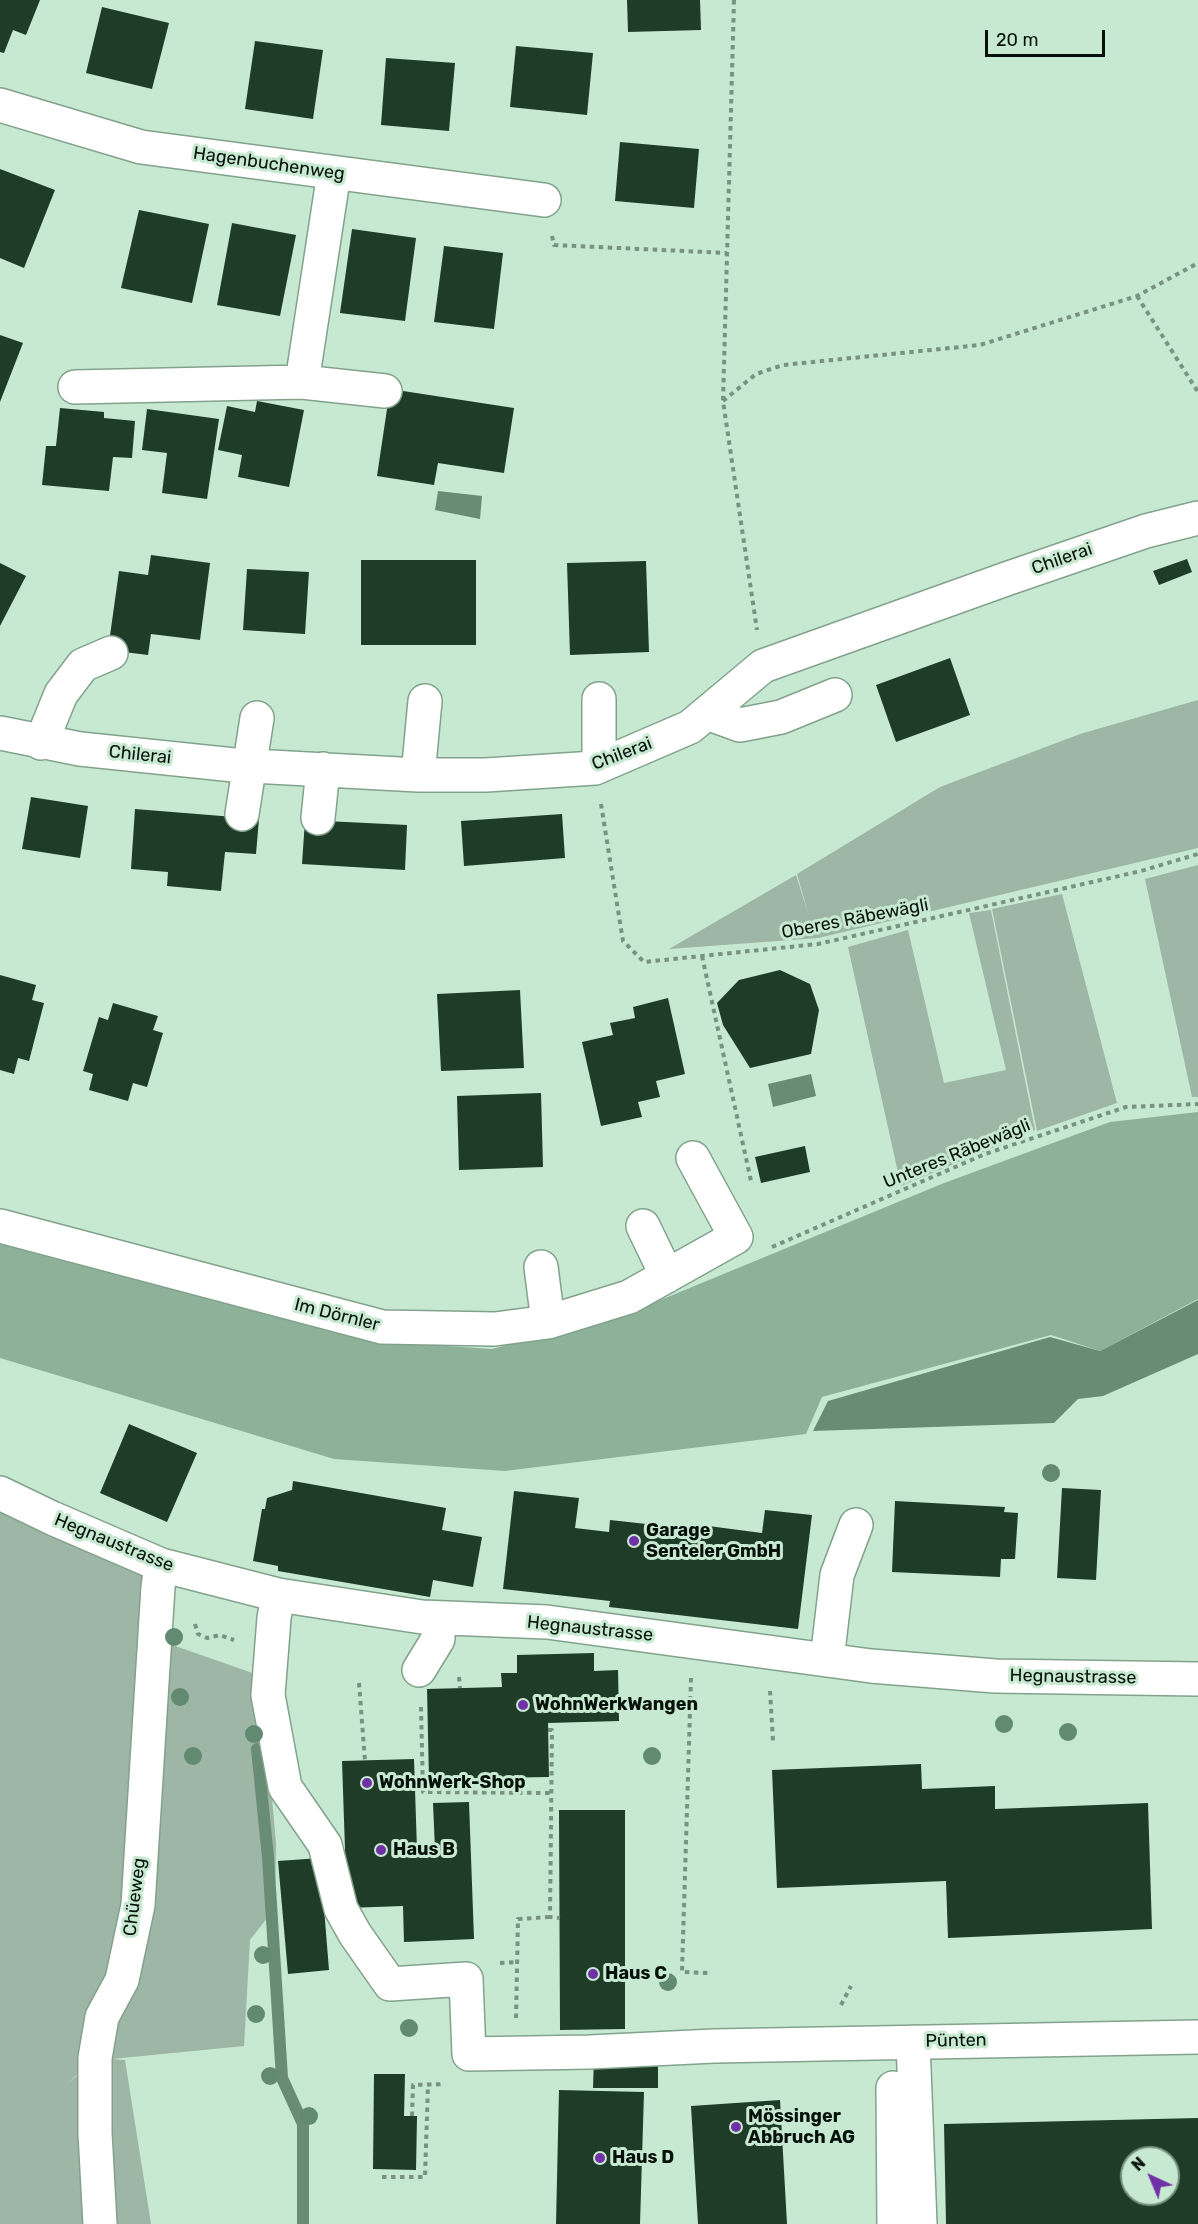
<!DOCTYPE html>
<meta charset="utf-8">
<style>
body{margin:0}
#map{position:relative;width:1198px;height:2224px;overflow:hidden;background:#c7e9d1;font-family:Rubik,sans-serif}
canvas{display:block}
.north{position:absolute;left:1120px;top:2146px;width:60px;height:60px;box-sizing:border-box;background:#c7e9d1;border:2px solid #799381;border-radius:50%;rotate:316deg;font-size:16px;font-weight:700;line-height:24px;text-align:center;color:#051109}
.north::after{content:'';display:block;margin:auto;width:21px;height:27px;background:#7031a6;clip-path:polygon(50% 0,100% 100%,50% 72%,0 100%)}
.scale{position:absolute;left:985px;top:30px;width:120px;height:27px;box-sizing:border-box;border:3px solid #051109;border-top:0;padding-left:8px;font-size:18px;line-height:21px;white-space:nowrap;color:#051109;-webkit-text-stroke:4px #c7e9d1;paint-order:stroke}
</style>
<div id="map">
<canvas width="1198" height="2224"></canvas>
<div class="north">N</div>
<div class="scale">20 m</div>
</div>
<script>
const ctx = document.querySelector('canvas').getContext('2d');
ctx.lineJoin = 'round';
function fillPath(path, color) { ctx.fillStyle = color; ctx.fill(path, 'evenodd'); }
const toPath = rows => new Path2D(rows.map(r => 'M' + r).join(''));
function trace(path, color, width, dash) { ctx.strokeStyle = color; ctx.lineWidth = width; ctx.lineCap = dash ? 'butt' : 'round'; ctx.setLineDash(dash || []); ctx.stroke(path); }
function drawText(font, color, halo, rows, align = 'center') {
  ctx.font = font + ' Rubik,sans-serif'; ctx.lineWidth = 6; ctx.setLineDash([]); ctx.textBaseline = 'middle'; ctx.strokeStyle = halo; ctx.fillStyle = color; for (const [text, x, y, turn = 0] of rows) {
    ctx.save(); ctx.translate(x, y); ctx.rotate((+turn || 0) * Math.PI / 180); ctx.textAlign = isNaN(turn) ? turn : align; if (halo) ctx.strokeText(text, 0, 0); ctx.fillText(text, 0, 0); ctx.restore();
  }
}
fillPath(toPath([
 [1198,700,1198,848,818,938,669,949,796,875,809,916,797,874,940,787,1080,734],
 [1198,865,1198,1097,1192,1097,1145,879],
 [1062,894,1117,1103,1037,1131,992,909],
 [991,910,1035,1130,901,1186,848,947,908,930,944,1083,1006,1070,969,913],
 [0,1493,52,1518,161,1565,158,1587,138,1905,95,2058,67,2084,96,2060,108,2059,117,2015,132,1978,147,1901,161,1641,261,1676,276,1843,275,1908,250,1940,244,2046,112,2059,125,2060,151,2224,0,2224]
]), '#9db6a5');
fillPath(toPath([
 [1198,1112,1198,1299,1100,1351,1051,1335,822,1397,806,1434,505,1471,334,1459,0,1358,0,1242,371,1341,492,1349,629,1313,944,1183,1110,1122]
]), '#8eb299');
fillPath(toPath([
 [438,491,482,496,480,519,435,510],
 [811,1074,816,1096,773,1107,768,1084],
 [1198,1300,1198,1354,1103,1396,1078,1399,1054,1423,813,1431,828,1401,1050,1337,1100,1351]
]), '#698c74');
trace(toPath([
 [257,1749,268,1857,282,2078,303,2124,303,2224]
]), '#698c74', 12);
fillPath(toPath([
 [0,0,40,0,26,35,13,30,4,53,0,52],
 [627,0,700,0,701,30,628,32],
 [102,7,169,23,152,89,86,73],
 [255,41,323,50,313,119,245,109],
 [516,46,593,53,587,115,510,107],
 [386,58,455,63,449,131,381,125],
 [620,142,699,149,694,208,615,201],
 [0,169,55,190,24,268,0,258],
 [139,210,209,224,192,303,121,288],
 [232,223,296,235,280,316,217,305],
 [352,229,416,238,405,321,340,313],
 [444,246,503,253,494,329,434,322],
 [0,335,23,343,0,402],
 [390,389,514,408,504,473,438,463,434,485,377,476],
 [257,401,304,410,289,487,238,477,242,455,218,450,227,406,255,412],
 [60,408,104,412,104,418,135,421,132,458,113,457,109,491,42,485,46,446,56,446],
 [147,409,219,419,207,499,162,493,167,453,142,450],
 [151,555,210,563,200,640,151,634,148,655,108,650,119,571,148,575],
 [1187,559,1192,572,1159,585,1153,571],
 [361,560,476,560,476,645,361,645],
 [646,561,649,652,570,655,567,563],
 [0,563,26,576,0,626],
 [247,569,309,572,305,634,243,630],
 [950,658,970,715,896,742,876,685],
 [31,797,88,806,80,858,22,849],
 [135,809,259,819,256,854,225,852,221,891,167,886,168,872,131,869],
 [562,814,565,858,464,866,461,821],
 [305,820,407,825,405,870,302,864],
 [780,970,810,984,819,1010,811,1054,750,1068,723,1025,717,1003,739,980],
 [0,975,36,985,32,1000,44,1003,29,1061,18,1058,14,1074,0,1070],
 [520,990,524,1068,441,1071,437,994],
 [668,998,685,1074,656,1081,660,1097,638,1102,642,1117,601,1126,582,1042,613,1035,610,1023,635,1018,633,1007],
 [113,1003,158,1016,153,1030,163,1033,147,1087,133,1083,128,1101,89,1090,93,1074,83,1071,99,1017,108,1020],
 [541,1093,543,1167,459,1170,457,1096],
 [805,1146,810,1172,761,1183,755,1157],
 [129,1424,197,1453,167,1522,100,1493],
 [293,1481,446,1508,442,1530,482,1537,473,1587,433,1580,430,1597,278,1571,278,1566,253,1561,262,1509,265,1509,267,1498,292,1490],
 [1062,1488,1101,1490,1096,1580,1057,1578],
 [514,1491,579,1498,575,1528,609,1532,610,1520,692,1529,693,1524,762,1533,765,1510,812,1515,798,1629,609,1607,610,1601,503,1589],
 [895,1501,1005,1507,1004,1512,1018,1513,1015,1559,1001,1559,1000,1577,892,1572],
 [594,1653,594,1671,618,1670,619,1721,548,1723,549,1777,429,1779,427,1689,502,1687,501,1673,517,1673,517,1655],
 [414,1759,417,1850,435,1850,433,1803,469,1802,474,1939,404,1942,403,1906,347,1908,342,1761],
 [921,1764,922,1789,995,1786,995,1809,1148,1803,1152,1929,948,1938,946,1881,777,1888,772,1770],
 [559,1810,625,1810,625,2029,560,2030],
 [320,1858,329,1970,288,1974,278,1861],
 [594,2057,658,2058,658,2088,593,2088],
 [374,2074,405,2074,404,2116,417,2116,416,2170,373,2169],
 [559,2090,644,2092,640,2224,556,2224],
 [780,2100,787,2224,698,2224,691,2106],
 [1198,2118,1198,2224,946,2224,944,2124],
 [1132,2158,1168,2158,1168,2194,1132,2194]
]), '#1f3c29');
const minor = toPath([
 [0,105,141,147,544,200],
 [302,382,334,173],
 [75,387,302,382,385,391],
 [707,713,740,725,781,717,835,695],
 [0,733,80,749,234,765,418,775,486,775,595,768,690,727,763,666,1009,578,1146,531,1198,518],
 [41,743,61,694,83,665,111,653],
 [599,765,599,699],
 [418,775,425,701],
 [242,814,257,718],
 [318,818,323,769],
 [0,1226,382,1327,495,1329,548,1322,629,1297,736,1237,693,1158],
 [643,1226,667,1276],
 [541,1267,548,1322],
 [0,1493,52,1518,161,1565,278,1595,422,1617,547,1622,871,1666,995,1676,1198,1679],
 [278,1595,274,1618,268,1695,285,1787,325,1845,341,1909,355,1934,390,1984,466,1979,469,2054,590,2052,714,2046,1198,2037],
 [827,1660,837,1575,856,1525],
 [419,1670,438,1639,438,1618],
 [913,2042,920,2224],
 [893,2088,894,2224],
 [100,2224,95,2133,95,2058,102,2017,122,1980,138,1905,158,1587,161,1565]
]);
trace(minor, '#82a28c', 36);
trace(toPath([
 [734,0,723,401,757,630],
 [552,236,554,245,727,253],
 [1137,296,1198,392],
 [723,401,756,374,783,365,980,345,1137,296,1198,263],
 [601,804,623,941,644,962,818,944,1141,871,1198,854],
 [702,956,751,1181],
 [772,1247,985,1154,1126,1107,1198,1104],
 [195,1624,198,1634,207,1638,220,1635,234,1640],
 [459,1677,460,1688],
 [691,1678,682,1972,708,1973],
 [359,1683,365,1761],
 [770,1691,773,1741],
 [421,1707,423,1792,551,1793],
 [548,1730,552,1730,550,1917,560,1918],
 [500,1963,517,1962],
 [841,2005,851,1986],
 [516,2018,518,1919,550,1917],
 [412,2116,413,2085,445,2084],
 [382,2177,425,2177,428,2085]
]), '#799281', 4, [4.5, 4.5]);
trace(minor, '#fff', 33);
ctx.fillStyle = '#628a71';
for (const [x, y] of [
 [1051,1473],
 [174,1637],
 [180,1697],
 [1004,1724],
 [1068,1732],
 [254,1734],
 [193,1756],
 [652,1756],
 [263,1955],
 [668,1982],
 [256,2014],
 [409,2028],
 [270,2076],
 [309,2116]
]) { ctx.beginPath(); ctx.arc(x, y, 9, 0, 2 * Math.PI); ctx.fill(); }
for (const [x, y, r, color] of [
 [634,1541,6,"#7031a6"],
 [523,1705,6,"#7031a6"],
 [367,1783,6,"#7031a6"],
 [381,1850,6,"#7031a6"],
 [593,1974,6,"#7031a6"],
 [736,2127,6,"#7031a6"],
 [600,2158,6,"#7031a6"]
]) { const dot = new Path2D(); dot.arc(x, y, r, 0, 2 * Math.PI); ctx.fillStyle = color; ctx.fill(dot); trace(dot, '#c7e9d1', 2); }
drawText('18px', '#051109', '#c7e9d1', [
 ["Hagenbuchenweg",269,164,8],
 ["Chilerai",1062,559,-19],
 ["Chilerai",622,754,-21],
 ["Chilerai",140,755,6],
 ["Oberes Räbewägli",855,919,-11],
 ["Unteres Räbewägli",957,1154,-22],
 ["Im Dörnler",337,1315,14],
 ["Hegnaustrasse",114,1543,22],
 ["Hegnaustrasse",590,1629,6],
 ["Hegnaustrasse",1073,1677,1],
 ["Chüeweg",135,1897,-83],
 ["Pünten",956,2041,-1]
]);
drawText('bold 18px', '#051109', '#c7e9d1', [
 ["Garage",646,1531],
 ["Senteler GmbH",646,1552],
 ["WohnWerkWangen",535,1705],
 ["WohnWerk-Shop",379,1783],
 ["Haus B",393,1850],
 ["Haus C",605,1974],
 ["Mössinger",748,2117],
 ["Abbruch AG",748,2138],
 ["Haus D",612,2158]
], 'left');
</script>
